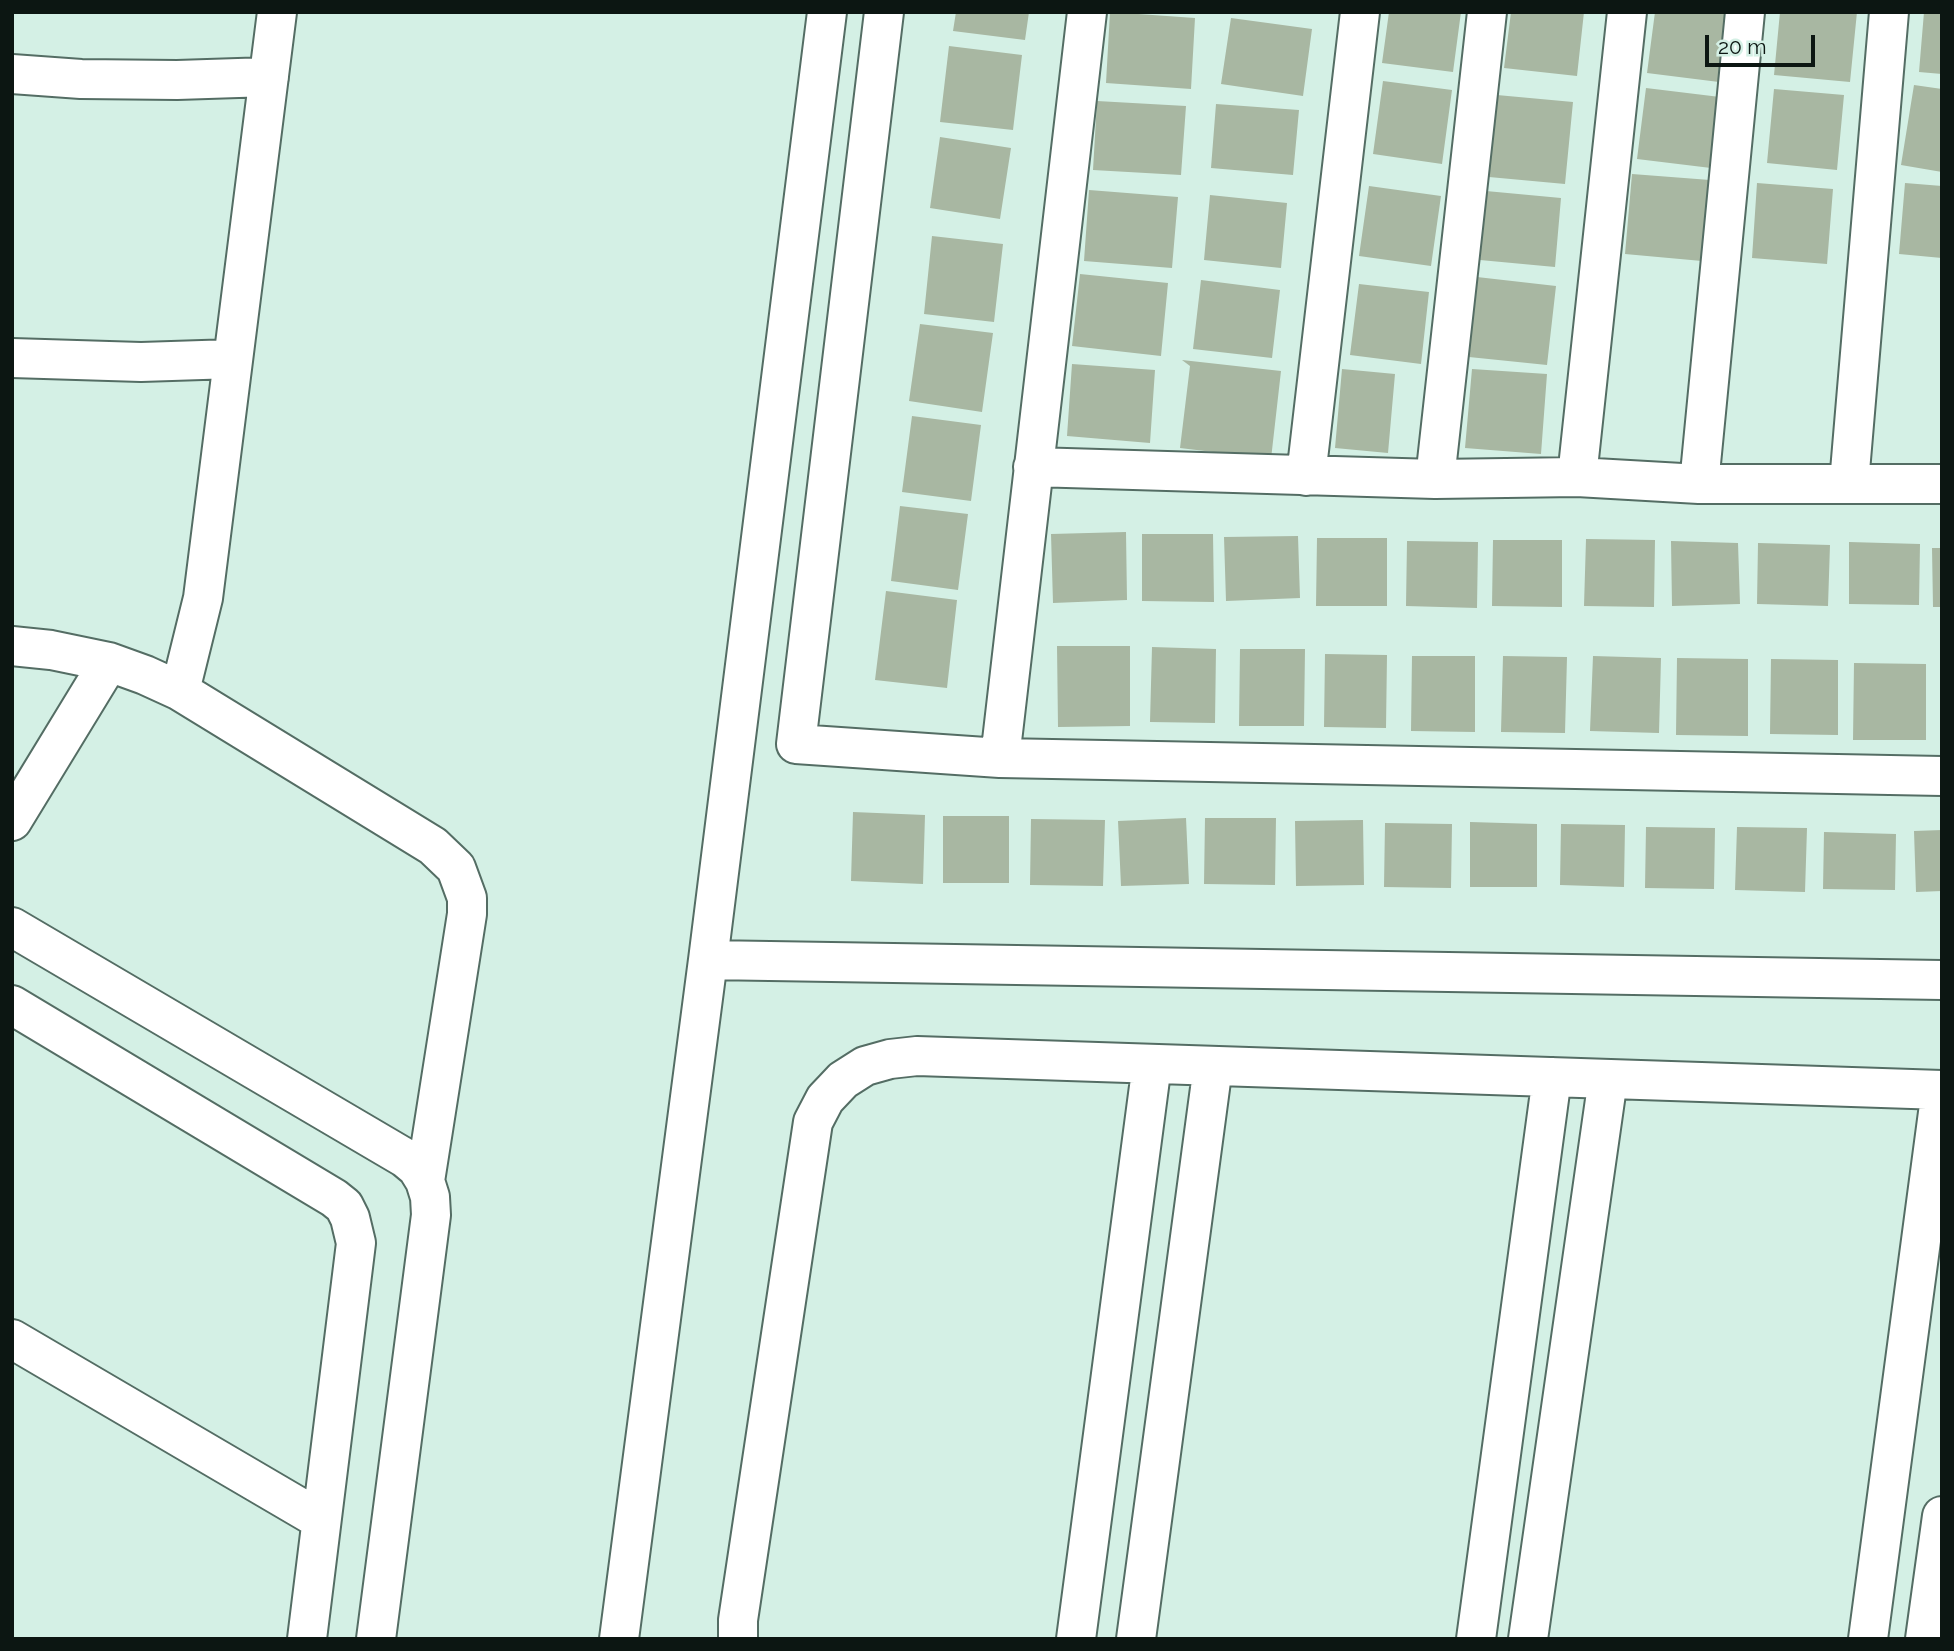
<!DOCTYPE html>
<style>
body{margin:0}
#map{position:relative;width:1954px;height:1651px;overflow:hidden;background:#d4f0e5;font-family:Raleway,sans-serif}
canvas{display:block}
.frame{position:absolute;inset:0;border:14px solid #0c1612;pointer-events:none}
.scale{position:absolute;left:1705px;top:35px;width:110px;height:32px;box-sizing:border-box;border:4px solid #0c1612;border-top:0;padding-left:9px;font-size:21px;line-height:24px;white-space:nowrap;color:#0c1612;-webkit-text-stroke:5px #d4f0e5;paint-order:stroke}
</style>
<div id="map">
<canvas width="1954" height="1651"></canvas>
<div class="frame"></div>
<div class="scale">20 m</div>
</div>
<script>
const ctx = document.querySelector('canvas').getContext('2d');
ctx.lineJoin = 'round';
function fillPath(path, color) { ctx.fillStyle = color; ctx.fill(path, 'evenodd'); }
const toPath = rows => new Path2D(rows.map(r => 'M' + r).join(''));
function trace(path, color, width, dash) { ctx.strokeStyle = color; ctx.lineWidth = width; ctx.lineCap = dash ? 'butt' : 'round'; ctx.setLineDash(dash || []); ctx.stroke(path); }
fillPath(toPath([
 [956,12,1029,12,1025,40,953,31],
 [1110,12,1195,18,1191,89,1106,83],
 [1389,12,1461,12,1453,72,1382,63],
 [1511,12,1584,12,1577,76,1504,68],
 [1655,12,1728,12,1719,82,1647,73],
 [1780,12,1857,12,1850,82,1774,75],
 [1924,12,1942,12,1942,74,1919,72],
 [1231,18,1312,29,1303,96,1221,84],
 [949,46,1022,55,1013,130,940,122],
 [1383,81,1452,90,1442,164,1373,154],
 [1914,85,1942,89,1942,172,1901,165],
 [1646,88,1720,97,1711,168,1637,159],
 [1774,89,1844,95,1837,170,1767,163],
 [1497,95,1573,102,1565,184,1489,177],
 [1097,101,1186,106,1181,175,1093,170],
 [1216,104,1299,110,1293,175,1211,168],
 [940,137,1011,148,1000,219,930,208],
 [1632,174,1710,180,1702,261,1625,254],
 [1757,183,1833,189,1827,264,1752,258],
 [1905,183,1942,186,1942,258,1899,254],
 [1369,186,1441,196,1431,266,1359,256],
 [1089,190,1178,197,1172,268,1084,261],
 [1486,191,1561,198,1555,267,1480,260],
 [1210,195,1287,203,1281,268,1204,260],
 [932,236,1003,244,994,322,924,314],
 [1080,274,1168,283,1161,356,1072,346],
 [1477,277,1556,286,1547,365,1469,357],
 [1201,280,1280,290,1272,358,1193,349],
 [1359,284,1429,292,1421,364,1350,355],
 [920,324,993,333,982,412,909,401],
 [1182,360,1281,371,1271,459,1180,448,1190,366],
 [1072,364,1155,370,1150,443,1067,436],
 [1342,369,1395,374,1388,453,1335,448],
 [1472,369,1547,374,1541,454,1465,448],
 [912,416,981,425,971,501,902,492],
 [900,506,968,514,958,590,891,581],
 [1126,532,1127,600,1053,603,1051,534],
 [1142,534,1213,534,1214,602,1142,601],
 [1298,536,1300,598,1226,601,1224,537],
 [1317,538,1387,538,1387,606,1316,606],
 [1586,539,1655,540,1654,607,1584,606],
 [1493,540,1562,540,1562,607,1492,606],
 [1407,541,1478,542,1477,608,1406,606],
 [1671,541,1738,543,1740,604,1672,606],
 [1849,542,1920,544,1919,605,1849,604],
 [1758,543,1830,545,1828,606,1757,604],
 [1932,548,1942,548,1942,607,1933,607],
 [886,591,957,600,947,688,875,680],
 [1057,646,1130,646,1130,726,1058,727],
 [1152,647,1216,649,1215,723,1150,722],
 [1240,649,1305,649,1304,726,1239,726],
 [1325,654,1387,655,1386,728,1324,727],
 [1412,656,1475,656,1475,732,1411,731],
 [1503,656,1567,657,1565,733,1501,732],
 [1593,656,1661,658,1659,733,1590,731],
 [1677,658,1748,659,1748,736,1676,735],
 [1771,659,1838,660,1838,735,1770,734],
 [1854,663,1926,664,1926,740,1853,740],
 [853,812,925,815,923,884,851,881],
 [943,816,1009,816,1009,883,943,883],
 [1186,818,1189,884,1121,886,1118,821],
 [1205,818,1276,818,1275,885,1204,884],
 [1031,819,1105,820,1103,886,1030,885],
 [1363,820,1364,885,1296,886,1295,821],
 [1470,822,1537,824,1537,887,1470,887],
 [1385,823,1452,824,1451,888,1384,887],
 [1561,824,1625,825,1624,887,1560,885],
 [1646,827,1715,828,1714,889,1645,888],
 [1737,827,1807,828,1805,892,1735,890],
 [1942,830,1942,891,1916,892,1914,831],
 [1824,832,1896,834,1895,890,1823,889]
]), '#a8b7a2');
const street = toPath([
 [884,12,796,744,1000,758],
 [1087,12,1000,758,1942,776],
 [12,74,81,79,177,80,269,77],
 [12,358,141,362,233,359],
 [1033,467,1435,479,1577,477,1699,484,1942,484],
 [1306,476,1360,12],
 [1577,477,1627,12],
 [1435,479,1487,12],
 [1849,483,1889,12],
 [1699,484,1745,12],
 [12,646,51,650,109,662,145,675,180,691,433,846,456,868,467,898,467,914,425,1181],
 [180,691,203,598,277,12],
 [12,821,109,662],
 [12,927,405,1158,417,1168,425,1181,430,1197,431,1215,376,1639],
 [12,1005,334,1198,344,1206,350,1218,356,1243,307,1639],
 [12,1339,321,1520],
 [738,1639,738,1620,813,1122,825,1099,843,1080,865,1066,890,1059,917,1056,1942,1090],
 [1076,1639,1152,1064],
 [1136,1639,1213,1066],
 [1476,1639,1552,1077],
 [1528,1639,1608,1079],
 [1868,1639,1941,1090],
 [1925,1639,1942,1516]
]);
const secondary = toPath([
 [708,960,1942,980],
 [619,1639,708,960,827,12]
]);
trace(street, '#546d64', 42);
trace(secondary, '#546d64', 42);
trace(street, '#fff', 38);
trace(secondary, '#fff', 38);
</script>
